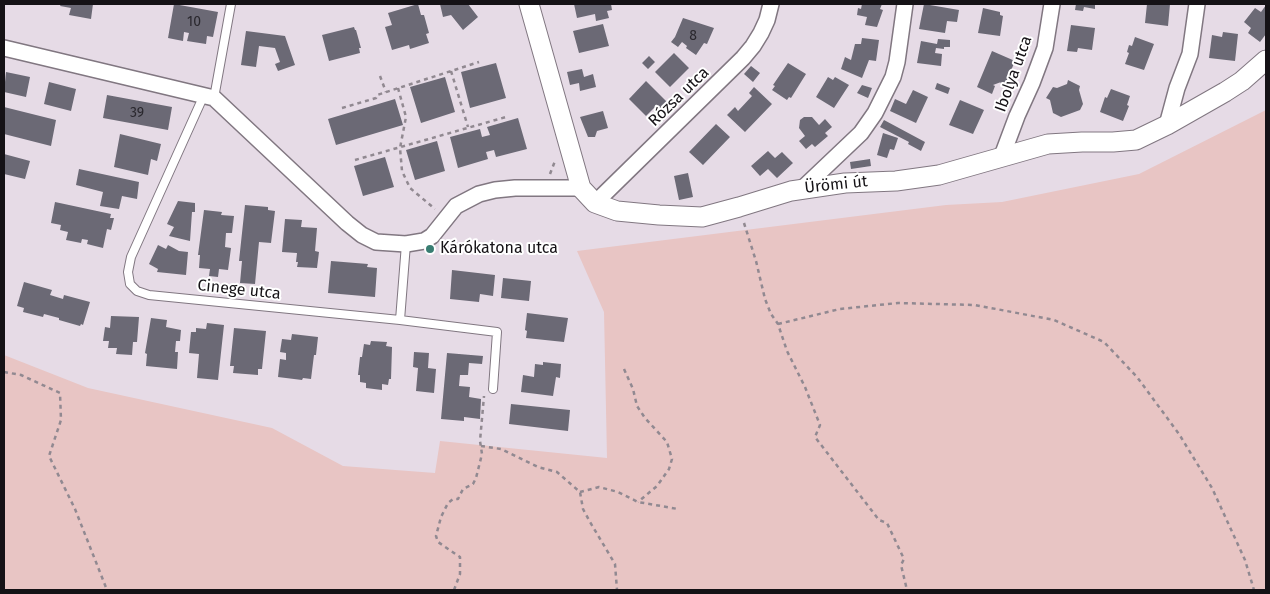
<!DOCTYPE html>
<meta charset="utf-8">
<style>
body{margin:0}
#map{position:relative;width:1270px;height:594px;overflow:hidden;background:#e6dbe6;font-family:"Fira Sans",sans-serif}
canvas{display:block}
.frame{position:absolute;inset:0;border:5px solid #151216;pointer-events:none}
</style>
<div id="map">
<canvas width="1270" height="594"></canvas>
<div class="frame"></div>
</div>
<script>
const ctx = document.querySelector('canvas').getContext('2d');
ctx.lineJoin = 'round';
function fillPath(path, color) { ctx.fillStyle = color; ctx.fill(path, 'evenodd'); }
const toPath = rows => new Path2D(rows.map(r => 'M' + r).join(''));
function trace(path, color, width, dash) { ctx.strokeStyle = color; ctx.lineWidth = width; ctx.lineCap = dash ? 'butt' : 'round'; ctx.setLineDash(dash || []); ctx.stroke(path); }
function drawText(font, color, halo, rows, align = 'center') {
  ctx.font = font + ' "Fira Sans",sans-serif'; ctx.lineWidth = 4; ctx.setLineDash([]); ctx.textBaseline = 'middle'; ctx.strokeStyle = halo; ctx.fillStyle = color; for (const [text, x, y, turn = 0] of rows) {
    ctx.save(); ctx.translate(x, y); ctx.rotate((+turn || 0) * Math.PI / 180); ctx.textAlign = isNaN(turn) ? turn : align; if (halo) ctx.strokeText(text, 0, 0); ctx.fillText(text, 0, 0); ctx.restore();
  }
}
fillPath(toPath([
 [1266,110,1266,590,4,590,4,355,88,388,272,428,343,466,435,473,440,441,607,458,604,312,577,251,946,205,1002,202,1139,174]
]), '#e8c5c4');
fillPath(toPath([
 [61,4,93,4,91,19,69,15,71,8,60,6],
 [174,4,218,12,213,37,207,36,206,44,187,41,189,33,184,32,183,41,168,38],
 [418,4,421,15,424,15,429,33,426,34,429,43,410,49,409,45,392,50,385,27,392,25,388,13],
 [440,4,468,4,478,17,463,30,451,15,443,17],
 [574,4,611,4,612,10,607,11,609,18,596,21,595,14,577,18],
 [862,4,882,4,880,9,883,10,877,27,865,25,867,17,857,15,858,8,861,9],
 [924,4,959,10,957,22,947,21,945,33,919,29],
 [1076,4,1095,4,1095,9,1084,7,1083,11,1075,10],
 [1147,4,1170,4,1168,26,1145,23],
 [1266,5,1266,34,1260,42,1248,33,1251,28,1244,22,1255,8,1261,12],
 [983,8,1000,12,1000,15,1003,16,1000,36,978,33],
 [683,18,714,28,707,44,704,43,696,55,686,48,687,46,682,42,678,47,671,42,675,37],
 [603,24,609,46,579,53,573,31],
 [1071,25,1095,28,1092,50,1078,48,1077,52,1067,51],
 [354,27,355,30,356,30,361,48,359,48,360,53,329,61,322,35],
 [246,31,285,36,295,65,278,71,275,64,280,62,275,48,259,46,256,67,241,65],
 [1223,32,1238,34,1235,61,1209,58,1212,35,1222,37],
 [1135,37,1154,44,1144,70,1125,64,1129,53,1127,52,1129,45,1132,46],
 [862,38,879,40,876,61,869,60,862,78,841,69,845,57,851,60,855,44,861,44],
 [938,39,950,40,950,47,944,47,944,49,936,48,935,53,942,54,941,66,917,63,921,41,937,44],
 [992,51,1015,61,1005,85,1000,83,1001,82,993,85,995,86,992,94,977,87],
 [674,53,689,68,670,87,655,72],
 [649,56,655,62,648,69,642,63],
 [496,63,506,98,470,108,461,72],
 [788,63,806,74,791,98,789,97,787,100,772,90,775,86,773,85],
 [751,66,760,73,753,82,744,74],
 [582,69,584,77,593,74,596,87,580,91,579,83,570,85,567,72],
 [6,72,30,77,26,97,4,92],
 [445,77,455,112,421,123,410,87],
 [828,77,833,80,835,77,849,85,834,108,816,97],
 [1068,80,1080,86,1079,90,1083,104,1080,110,1061,117,1053,113,1050,100,1046,98,1053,87,1057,88,1067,84],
 [646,81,667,102,658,112,654,108,646,116,629,99],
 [49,82,76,89,71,111,44,104],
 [937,83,950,88,948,94,935,89],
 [862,85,872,88,868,98,857,93],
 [754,87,772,104,745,132,727,115,735,107,738,111,752,96,749,93],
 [1111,89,1130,96,1127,105,1129,106,1123,121,1100,112,1105,97,1107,98],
 [913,90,928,97,916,123,890,111,895,99,906,104],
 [107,95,172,107,168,130,103,118],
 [395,99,403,125,336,145,328,119],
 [960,100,984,110,973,134,949,125],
 [4,107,56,120,51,146,4,134],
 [603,111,608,128,597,131,595,137,588,137,580,117],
 [804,117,812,117,819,125,825,119,832,127,825,133,828,136,815,147,812,144,806,149,799,141,805,136,799,128,800,120],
 [518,118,527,149,496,157,494,150,486,152,488,159,458,168,450,137,480,129,482,137,490,135,487,127],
 [884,120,925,142,921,151,908,144,909,142,880,127],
 [716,124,730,137,703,165,689,152],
 [883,133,898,138,894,150,890,149,887,158,877,155],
 [120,134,161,144,157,161,151,159,148,175,114,167],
 [437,141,445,171,415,180,406,150],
 [768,151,775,158,782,152,793,163,777,178,768,169,760,176,751,166],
 [4,154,30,161,25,179,4,174],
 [385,157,394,187,363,196,354,166],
 [870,159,871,166,851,169,850,162],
 [79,169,139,182,137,199,122,196,119,209,100,206,103,192,76,185],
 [688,173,693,197,679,200,674,176],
 [178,201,195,203,195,212,192,212,190,241,169,236,174,227,167,224],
 [55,202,111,214,110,218,114,218,111,230,107,229,103,248,87,244,88,240,82,239,81,243,66,240,68,232,60,230,61,225,51,223],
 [245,205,268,207,268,210,275,211,271,243,259,242,255,284,240,283,242,261,239,261],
 [204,210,222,212,221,215,234,216,232,233,226,233,225,247,231,248,228,270,219,269,218,277,209,276,210,269,199,268,200,255,198,255],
 [285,219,302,220,301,227,317,228,315,251,319,252,317,268,297,267,298,262,296,262,297,253,282,252],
 [158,245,166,249,168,245,179,251,188,252,186,275,157,272,158,269,149,264],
 [331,261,368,264,367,267,377,268,375,297,328,293],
 [452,270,495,275,493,296,480,294,479,302,450,299],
 [503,278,531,281,529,301,501,298],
 [24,282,52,290,50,295,63,299,64,295,90,302,83,325,81,324,80,326,59,320,59,318,44,314,43,317,23,312,24,308,17,306],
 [527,313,568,318,564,342,526,338,527,331,525,330],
 [111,316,139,317,137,342,133,342,132,355,116,354,117,348,108,348,109,341,103,341,105,327,110,328],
 [151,318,167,320,166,327,181,330,180,341,176,341,175,352,178,352,177,369,146,366,147,354,145,353],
 [207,323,224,325,218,380,197,378,199,354,189,353,191,332,196,332,196,328,206,329],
 [234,328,266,331,262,369,258,369,258,375,233,373,234,366,230,366],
 [292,334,318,337,316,355,314,355,311,379,303,378,302,380,278,377,280,359,286,360,286,353,280,352,282,339,291,340],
 [371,341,387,342,386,346,392,347,391,379,389,379,388,385,382,384,382,390,366,388,366,383,360,382,360,375,358,375,360,357,362,357,364,344,370,345],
 [414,352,429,353,428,368,436,369,434,393,416,391,418,368,413,367],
 [447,353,483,356,482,364,469,363,468,375,460,375,459,386,470,387,469,397,481,399,480,419,464,417,464,421,441,419],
 [543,362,561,364,560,378,556,377,553,396,521,392,523,375,534,377,535,364,543,365],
 [511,404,570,410,568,431,509,424]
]), '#6b6975');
const service = toPath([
 [204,95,131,257,128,272,130,284,137,291,149,295,400,320,497,332,493,389],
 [214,98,231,4],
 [400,320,406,244]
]);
const minor = toPath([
 [4,48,214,98,347,223,362,235,376,242,406,244,424,241,432,236,456,206,479,194,495,190,515,188,581,188],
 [1167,125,1177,88,1190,54,1197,4],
 [1002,156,1017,116,1032,83,1045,48,1052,4],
 [802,189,861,133,875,113,893,77,897,62,905,4],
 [595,203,743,58,753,46,761,33,767,20,771,4]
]);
const tertiary = toPath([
 [529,4,581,188,595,203,617,211,659,215,702,217,739,207,791,191,845,183,896,181,939,175,1048,144,1082,142,1113,142,1136,140,1167,125,1225,92,1242,81,1266,60]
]);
trace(service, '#817781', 10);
trace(minor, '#817781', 18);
trace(tertiary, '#817781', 21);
trace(toPath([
 [451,71,468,127],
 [380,76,386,92],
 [398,88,406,117,400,148,402,171,410,188,435,209],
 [342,108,376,98,377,95,479,62],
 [355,160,506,117],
 [550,174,555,161],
 [744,223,756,261,765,299,771,314,778,324,787,351,805,387,820,425,815,437,879,520,887,523,904,559,901,565,907,590],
 [778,324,840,309,898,303,975,305,1054,320,1104,342,1137,377,1179,434,1212,488,1245,560,1254,590],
 [624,369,633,389,637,406,645,418,667,442,672,459,669,469,657,486,638,502],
 [4,372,21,375,60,393,61,420,49,456,75,509,107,590],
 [481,446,501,449,538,467,557,472,580,492,583,509,590,522,615,564,617,590],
 [580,492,599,487,618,492,638,502,678,509],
 [454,590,460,574,460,557,438,542,436,536,441,517,448,503,453,499,458,499,463,489,473,484,476,478,482,454,480,441,484,396]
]), '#918991', 2.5, [4, 4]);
trace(service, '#fff', 8);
trace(minor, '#fff', 15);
trace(tertiary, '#fff', 19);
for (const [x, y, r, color] of [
 [430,249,5,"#387d72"]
]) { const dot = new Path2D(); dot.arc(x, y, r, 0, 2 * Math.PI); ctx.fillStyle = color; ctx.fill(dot); trace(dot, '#fff', 2); }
drawText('14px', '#2a282e', null, [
 ["10",194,22],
 ["8",693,36],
 ["39",137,113]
]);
drawText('16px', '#151216', '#fff', [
 ["Ibolya utca",1014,74,-70],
 ["Rózsa utca",679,97,-44],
 ["Ürömi út",836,185,-6],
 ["Cinege utca",239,290,6]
]);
drawText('16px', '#151216', '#fff', [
 ["Kárókatona utca",440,249]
], 'left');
</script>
